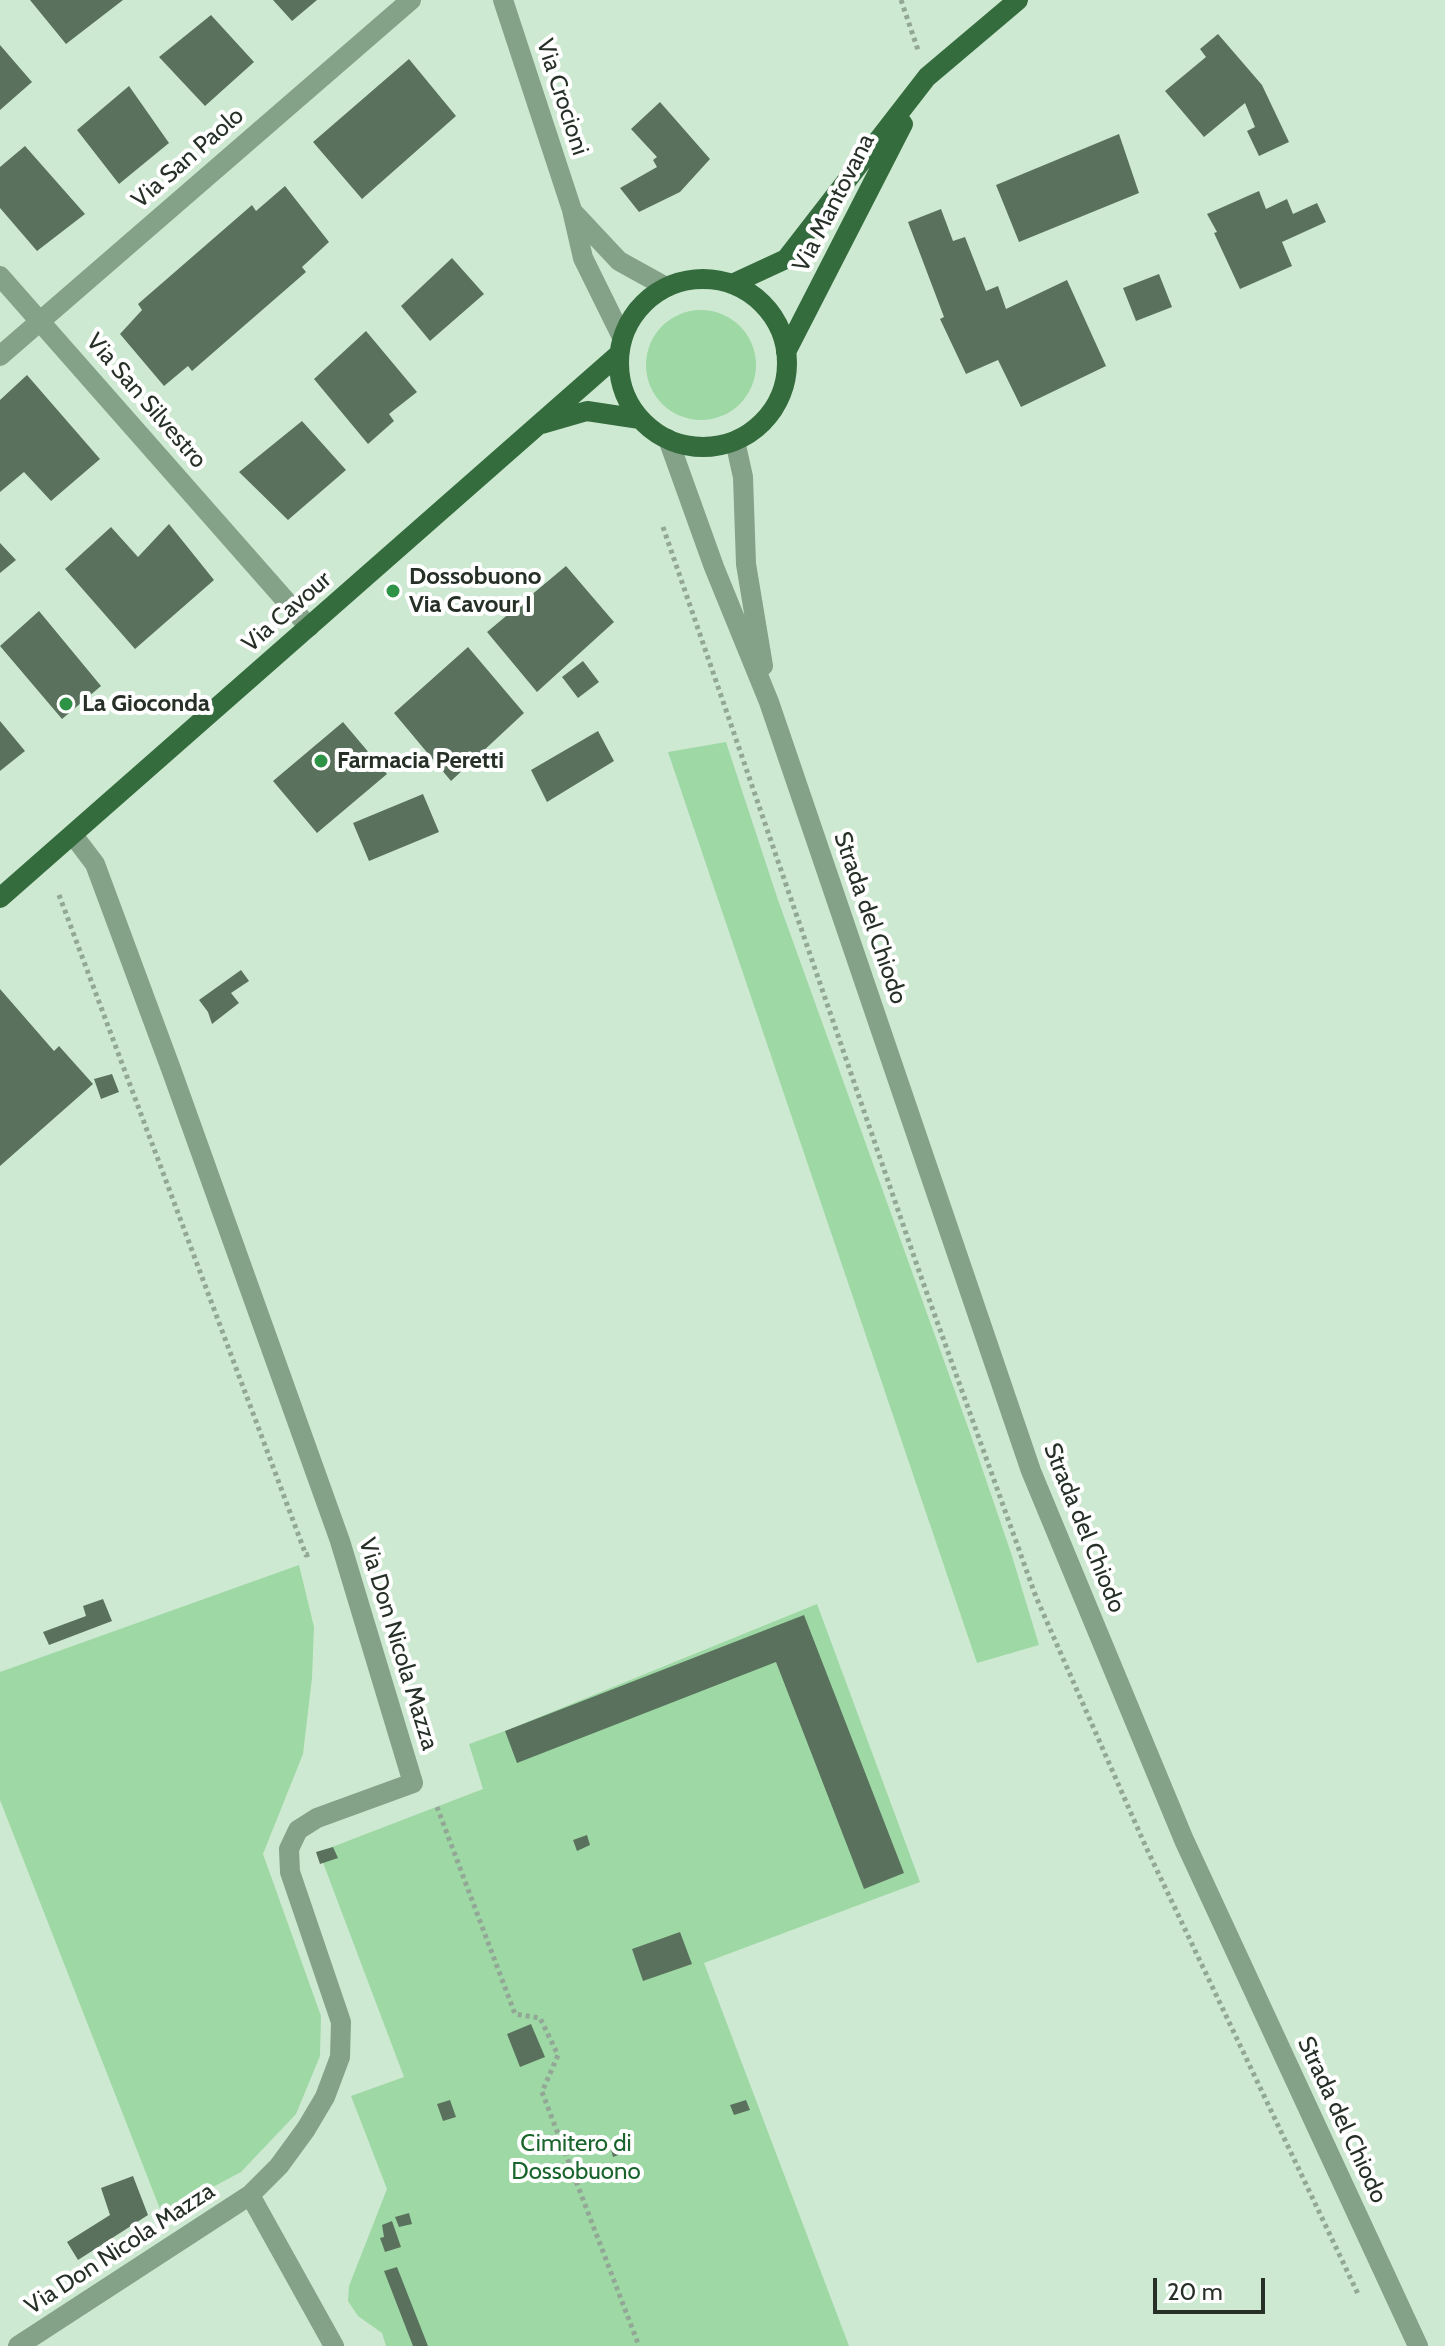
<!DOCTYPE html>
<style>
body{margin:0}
#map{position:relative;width:1445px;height:2346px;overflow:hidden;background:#cee9d1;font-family:Cabin,sans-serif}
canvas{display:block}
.scale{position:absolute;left:1153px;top:2278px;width:112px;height:36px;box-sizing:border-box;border:4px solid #263027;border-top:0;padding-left:10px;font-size:24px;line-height:28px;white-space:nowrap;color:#263027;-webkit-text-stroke:6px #fff;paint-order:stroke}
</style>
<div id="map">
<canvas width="1445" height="2346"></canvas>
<div class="scale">20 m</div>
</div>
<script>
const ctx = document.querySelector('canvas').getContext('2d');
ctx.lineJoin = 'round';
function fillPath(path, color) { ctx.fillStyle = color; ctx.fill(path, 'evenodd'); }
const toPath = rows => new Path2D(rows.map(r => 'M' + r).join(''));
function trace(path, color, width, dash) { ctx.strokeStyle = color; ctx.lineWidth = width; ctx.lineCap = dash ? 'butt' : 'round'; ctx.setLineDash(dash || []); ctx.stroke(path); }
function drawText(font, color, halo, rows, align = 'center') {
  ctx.font = font + ' Cabin,sans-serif'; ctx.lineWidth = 8; ctx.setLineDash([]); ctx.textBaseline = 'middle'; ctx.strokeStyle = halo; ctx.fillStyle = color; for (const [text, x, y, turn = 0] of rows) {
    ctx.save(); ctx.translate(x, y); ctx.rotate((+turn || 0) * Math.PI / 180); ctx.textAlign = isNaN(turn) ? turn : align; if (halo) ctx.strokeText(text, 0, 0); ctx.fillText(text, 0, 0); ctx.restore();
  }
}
fillPath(toPath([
 '646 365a55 55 0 1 1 110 0a55 55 0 1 1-110 0Z',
 [726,742,778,900,969,1430,1012,1556,1039,1645,977,1663,668,752],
 [299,1565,314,1627,312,1678,303,1754,263,1854,321,2016,320,2056,296,2114,241,2172,162,2214,0,1800,0,1672],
 [817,1604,920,1882,704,1963,849,2346,386,2346,382,2333,358,2316,348,2301,349,2286,387,2189,351,2096,404,2077,319,1852,483,1789,469,1744,505,1731]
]), '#9ed8a5');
fillPath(toPath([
 [30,0,123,0,66,44],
 [273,0,317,0,292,21],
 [211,15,254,62,205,106,159,57],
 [1218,34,1262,85,1289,142,1259,156,1247,131,1255,127,1245,103,1204,137,1165,91,1206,57,1200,49],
 [0,45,32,82,0,110],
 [409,59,456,116,362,199,313,142],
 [129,86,169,143,119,184,77,130],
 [660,102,710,159,680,192,639,212,620,188,657,167,653,160,657,157,631,129],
 [1119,134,1139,193,1019,242,996,185],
 [25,146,85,214,37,251,0,208,0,167],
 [285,186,329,242,302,267,306,272,192,371,188,366,164,386,120,334,142,310,138,304,252,205,256,211],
 [1259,191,1266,209,1287,199,1293,214,1317,203,1326,222,1282,242,1292,266,1240,289,1214,233,1217,232,1207,214],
 [941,209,953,241,965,237,986,291,998,286,1006,309,1067,280,1106,366,1021,407,998,360,966,374,940,319,944,317,908,222],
 [452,258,484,294,430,341,401,306],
 [1159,274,1172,307,1136,321,1123,288],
 [366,331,417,392,389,414,394,421,368,444,314,379],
 [27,375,100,459,51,501,24,472,0,492,0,400],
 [302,421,346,470,288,520,239,472],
 [169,524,214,580,135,649,65,569,111,527,138,557],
 [0,543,16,560,0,573],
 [566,566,614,622,537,692,487,632],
 [39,611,101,686,62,719,0,646],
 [468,647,524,713,451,781,394,713],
 [583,661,599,682,578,698,562,677],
 [0,721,25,751,0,771],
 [343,722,387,774,317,833,273,781],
 [598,731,614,761,547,802,531,770],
 [423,794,439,832,369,861,353,823],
 [241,970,249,981,231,993,239,1003,212,1024,208,1012,199,1000],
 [0,989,54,1051,59,1046,93,1084,0,1166],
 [112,1074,119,1092,101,1099,94,1079],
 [103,1599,112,1621,49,1645,43,1632,86,1616,83,1606],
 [804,1615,904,1873,864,1889,776,1662,517,1763,505,1731],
 [587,1835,590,1845,577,1851,573,1840],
 [333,1847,338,1858,320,1864,316,1852],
 [680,1932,692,1964,643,1981,632,1949],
 [531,2024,545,2057,520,2067,507,2034],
 [450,2100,456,2117,443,2121,437,2104],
 [746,2100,750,2110,734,2115,730,2105],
 [628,2140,632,2150,613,2157,610,2146],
 [133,2176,148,2215,78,2260,67,2242,110,2215,101,2188],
 [409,2213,412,2224,399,2227,395,2217],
 [392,2221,401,2247,385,2252,380,2238,384,2237,382,2225],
 [397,2267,428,2346,413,2346,384,2271]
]), '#5a725d');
trace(toPath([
 [901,0,918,50],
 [663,527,920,1274,1036,1597,1145,1845,1359,2296],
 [59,895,306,1555,313,1553],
 [437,1807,515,2014,540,2018,558,2055,542,2092,639,2346]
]), '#92a795', 5, [4, 4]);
trace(toPath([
 [503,0,572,210,583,258,622,337],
 [574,213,619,261,666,287],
 [0,276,309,627],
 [0,356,411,0],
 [668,439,714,567,769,702,1031,1471,1184,1840,1418,2346],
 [735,441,743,477,746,564,763,666],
 [250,2195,334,2346],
 [18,2346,250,2195,279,2166,306,2129,325,2097,340,2057,341,2022,290,1872,289,1849,298,1830,317,1818,413,1783,340,1541,171,1069,95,864,73,835]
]), '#84a288', 20);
trace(toPath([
 '619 363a84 84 0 1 1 168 0a84 84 0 1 1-168 0Z',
 [732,284,786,259,927,77,1018,0],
 [786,352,903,124],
 [542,424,587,411,640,419],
 [0,898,619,354]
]), '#346c3e', 20);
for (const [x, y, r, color] of [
 [393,591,8,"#2f9347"],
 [66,704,8,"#2f9347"],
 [321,761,8,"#2f9347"]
]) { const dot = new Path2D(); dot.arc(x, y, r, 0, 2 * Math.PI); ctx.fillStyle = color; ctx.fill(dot); trace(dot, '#fff', 3); }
drawText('24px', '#263027', '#fff', [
 ["Via Crocioni",562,97,72],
 ["Via San Paolo",188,158,-41],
 ["Via Mantovana",834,203,-63],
 ["Via San Silvestro",146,401,49],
 ["Via Cavour",287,612,-41],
 ["Strada del Chiodo",870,918,71],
 ["Strada del Chiodo",1084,1528,68],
 ["Via Don Nicola Mazza",398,1644,73],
 ["Strada del Chiodo",1342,2120,65],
 ["Via Don Nicola Mazza",120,2249,-33]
]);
drawText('bold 24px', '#263027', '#fff', [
 ["Dossobuono",409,577],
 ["Via Cavour I",409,605],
 ["La Gioconda",82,704],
 ["Farmacia Peretti",337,761]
], 'left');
drawText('24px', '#1a652d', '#fff', [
 ["Cimitero di",576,2144],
 ["Dossobuono",576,2172]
]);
</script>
